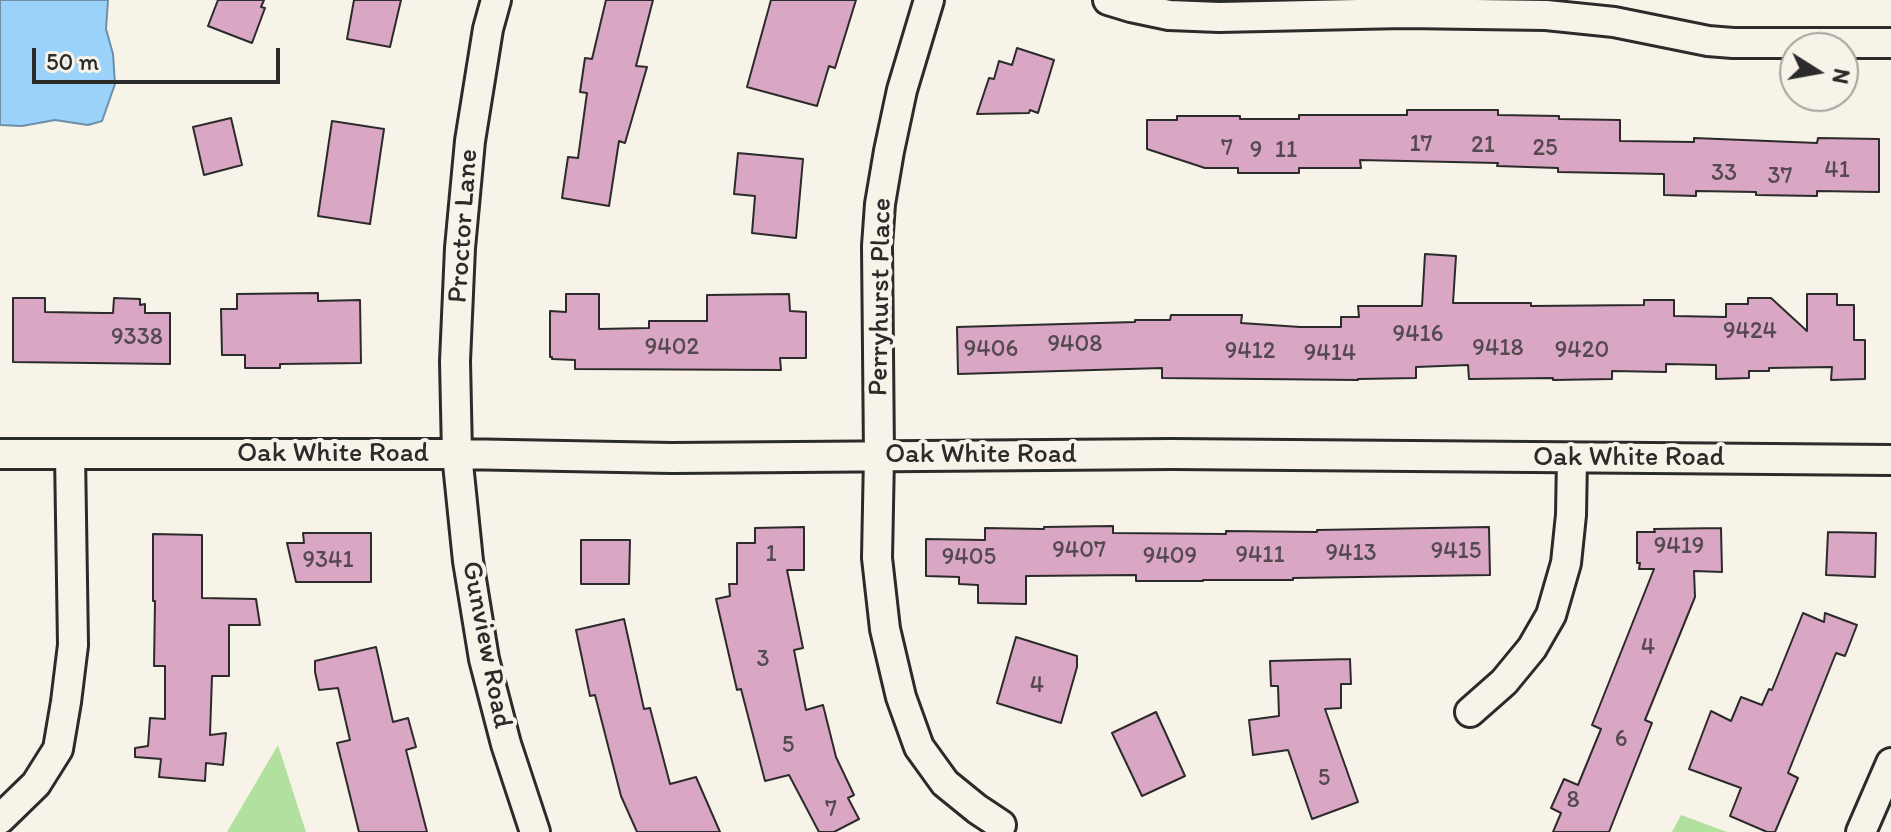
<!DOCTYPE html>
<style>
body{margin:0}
#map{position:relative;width:1891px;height:832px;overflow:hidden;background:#f7f3e8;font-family:Itim,sans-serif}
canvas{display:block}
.north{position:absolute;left:1779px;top:32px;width:80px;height:80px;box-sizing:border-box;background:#f7f3e8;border:2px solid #a5a39c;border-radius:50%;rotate:101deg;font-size:22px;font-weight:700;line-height:32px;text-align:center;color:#2b2b2b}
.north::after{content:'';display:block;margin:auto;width:28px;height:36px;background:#2b2b2b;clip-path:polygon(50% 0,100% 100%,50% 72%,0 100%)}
.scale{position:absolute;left:32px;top:48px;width:248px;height:36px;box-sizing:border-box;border:4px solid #2b2b2b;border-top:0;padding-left:10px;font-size:24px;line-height:28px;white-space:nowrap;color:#2b2b2b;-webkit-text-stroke:6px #f7f3e8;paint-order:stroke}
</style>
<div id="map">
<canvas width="1891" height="832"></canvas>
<div class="north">N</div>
<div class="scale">50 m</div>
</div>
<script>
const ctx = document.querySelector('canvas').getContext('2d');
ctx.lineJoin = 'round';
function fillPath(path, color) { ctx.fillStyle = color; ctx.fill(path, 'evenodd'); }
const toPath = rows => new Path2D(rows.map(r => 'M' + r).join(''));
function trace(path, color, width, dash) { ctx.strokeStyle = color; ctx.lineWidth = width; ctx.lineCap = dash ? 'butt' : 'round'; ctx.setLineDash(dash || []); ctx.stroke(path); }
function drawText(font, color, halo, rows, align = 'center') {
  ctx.font = font + ' Itim,sans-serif'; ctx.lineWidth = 8; ctx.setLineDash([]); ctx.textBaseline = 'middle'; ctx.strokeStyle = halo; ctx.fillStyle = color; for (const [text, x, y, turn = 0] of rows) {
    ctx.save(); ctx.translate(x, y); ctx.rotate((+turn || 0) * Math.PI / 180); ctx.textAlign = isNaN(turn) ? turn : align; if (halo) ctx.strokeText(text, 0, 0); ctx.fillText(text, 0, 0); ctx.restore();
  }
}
fillPath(toPath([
 [278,745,306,832,227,832],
 [1681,815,1727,832,1672,832]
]), '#b2e09f');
const water = toPath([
 [0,0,108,0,106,29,113,54,115,84,102,121,88,125,55,120,22,126,0,125,0,0]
]);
fillPath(water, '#9ad2f9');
trace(water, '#6e8fa7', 2);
const building = toPath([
 [218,0,264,0,261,7,265,8,252,43,208,26,218,0],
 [354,0,401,0,390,47,347,39,354,0],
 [606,0,653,0,636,66,647,67,625,143,619,141,609,206,562,198,568,157,578,158,587,93,580,92,585,58,592,59,606,0],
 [771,0,856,0,835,68,829,66,817,106,747,87,771,0],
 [1017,48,1054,60,1038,113,1030,110,1029,113,977,114,989,78,994,79,999,61,1012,65,1017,48],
 [1407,110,1498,110,1498,115,1559,116,1559,119,1620,120,1620,141,1694,142,1694,138,1817,143,1818,138,1879,139,1879,192,1817,191,1817,196,1756,195,1756,192,1696,191,1696,196,1664,195,1664,174,1558,172,1558,168,1497,166,1498,163,1360,160,1361,168,1299,168,1299,173,1238,173,1238,168,1205,168,1147,149,1147,120,1177,120,1177,116,1240,116,1240,119,1299,119,1299,115,1407,115,1407,110],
 [231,118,242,165,204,175,193,127,231,118],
 [332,121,384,129,370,224,318,216,332,121],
 [738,153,803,159,796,238,752,233,755,196,734,194,738,153],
 [1425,254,1456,256,1453,303,1531,303,1531,306,1644,305,1644,300,1674,300,1674,316,1726,317,1726,304,1748,304,1748,298,1771,298,1807,331,1807,294,1837,294,1837,305,1854,305,1854,340,1865,340,1865,379,1831,380,1832,367,1769,368,1769,371,1749,371,1749,378,1716,379,1716,365,1666,364,1666,372,1612,371,1612,379,1553,380,1553,378,1469,379,1468,365,1416,367,1416,378,1358,379,1358,380,1162,378,1162,368,958,374,957,327,1135,322,1135,320,1170,320,1171,315,1242,315,1241,323,1300,327,1341,327,1341,317,1359,317,1358,306,1422,306,1425,254],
 [318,293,318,301,360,300,361,363,280,364,280,368,245,368,245,355,222,355,221,309,237,309,237,294,318,293],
 [566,294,599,294,599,329,649,328,649,321,707,321,707,295,789,294,790,311,806,312,806,358,780,358,781,370,575,369,575,360,552,359,552,357,550,357,550,311,566,312,566,294],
 [13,298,45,298,45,312,104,313,113,313,114,298,140,299,140,305,145,304,145,313,170,313,170,364,13,362,13,298],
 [1113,526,1113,533,1226,534,1226,531,1317,532,1317,530,1489,527,1490,575,1293,578,1293,580,1203,580,1203,581,1136,581,1136,575,1026,576,1026,604,978,603,978,585,959,584,959,577,926,576,926,539,985,540,985,528,1044,529,1044,527,1113,526],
 [804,527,804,570,787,570,803,648,794,650,806,710,823,705,836,757,854,795,848,798,859,819,834,832,819,832,789,775,765,781,741,689,737,690,716,599,730,596,729,584,737,584,737,543,755,543,755,528,804,527],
 [1721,528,1722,572,1694,571,1695,597,1645,720,1652,723,1609,832,1553,832,1561,813,1551,808,1564,779,1578,785,1601,729,1592,725,1654,569,1639,569,1640,563,1637,563,1637,532,1655,532,1654,529,1721,528],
 [1828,532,1876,533,1875,577,1826,575,1828,532],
 [303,533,371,533,371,582,296,582,287,543,304,543,303,533],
 [153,534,202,535,202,598,256,599,260,625,229,625,229,676,212,676,210,735,226,733,223,765,206,763,205,781,159,777,161,759,135,757,135,748,148,746,150,718,165,719,165,666,154,666,155,601,153,601,153,534],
 [581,540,630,540,629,584,581,584,581,540],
 [1803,613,1824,622,1825,613,1857,625,1845,656,1836,653,1788,773,1798,778,1775,832,1767,832,1730,816,1741,788,1689,769,1711,711,1731,721,1741,697,1762,705,1769,689,1772,690,1803,613],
 [624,619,644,709,650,708,670,784,696,777,720,832,637,832,621,796,595,695,590,696,576,630,624,619],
 [1016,637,1077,656,1077,667,1061,723,997,703,1016,637],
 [376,647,393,722,408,718,416,747,406,750,427,832,359,832,337,743,350,740,338,688,319,690,315,672,315,661,376,647],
 [1350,659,1351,684,1341,684,1341,708,1325,709,1358,802,1312,819,1288,750,1253,755,1249,720,1279,716,1278,686,1271,686,1270,661,1350,659],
 [1156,712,1185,776,1142,796,1112,733,1156,712]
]);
fillPath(building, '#d9a6c3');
trace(building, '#2b2b2b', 2);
const minor = toPath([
 [496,0,488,29,470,141,460,248,455,361,457,454,468,561,484,659,506,744,535,832],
 [929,0,902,90,889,151,880,204,877,246,879,456,877,558,885,629,901,697,919,747,945,783,977,809,1001,825],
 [1108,0,1131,7,1169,15,1219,17,1404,13,1546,15,1614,22,1708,41,1733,43,1891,43],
 [0,454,70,454,73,645,66,702,58,749,36,784,0,819],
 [70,454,457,454,672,458,1172,454,1891,460],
 [1470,712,1504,682,1532,648,1551,615,1566,563,1571,515,1572,458],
 [1861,832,1891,763]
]);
trace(minor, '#2b2b2b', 34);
trace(minor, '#f7f3e8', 28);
drawText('24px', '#564a51', null, [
 ["17",1421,145],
 ["21",1483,146],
 ["7",1227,149],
 ["25",1545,149],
 ["9",1256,151],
 ["11",1286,151],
 ["41",1837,171],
 ["33",1724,174],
 ["37",1780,177],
 ["9424",1750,332],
 ["9416",1418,335],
 ["9338",137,338],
 ["9408",1075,345],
 ["9402",672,348],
 ["9418",1498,349],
 ["9406",991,350],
 ["9420",1582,351],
 ["9412",1250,352],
 ["9414",1330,354],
 ["9419",1679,547],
 ["9407",1079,551],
 ["9415",1456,552],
 ["9413",1351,554],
 ["1",771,555],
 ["9411",1260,556],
 ["9409",1170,557],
 ["9405",969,558],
 ["9341",328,561],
 ["4",1648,648],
 ["3",763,660],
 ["4",1037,686],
 ["6",1621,740],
 ["5",788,746],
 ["5",1324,779],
 ["8",1573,801],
 ["7",831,810]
]);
drawText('28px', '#2b2b2b', '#f7f3e8', [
 ["Proctor Lane",464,226,-86],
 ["Perryhurst Place",881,297,-89],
 ["Oak White Road",333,454],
 ["Oak White Road",981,455],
 ["Oak White Road",1629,458],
 ["Gunview Road",486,645,79]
]);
</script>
